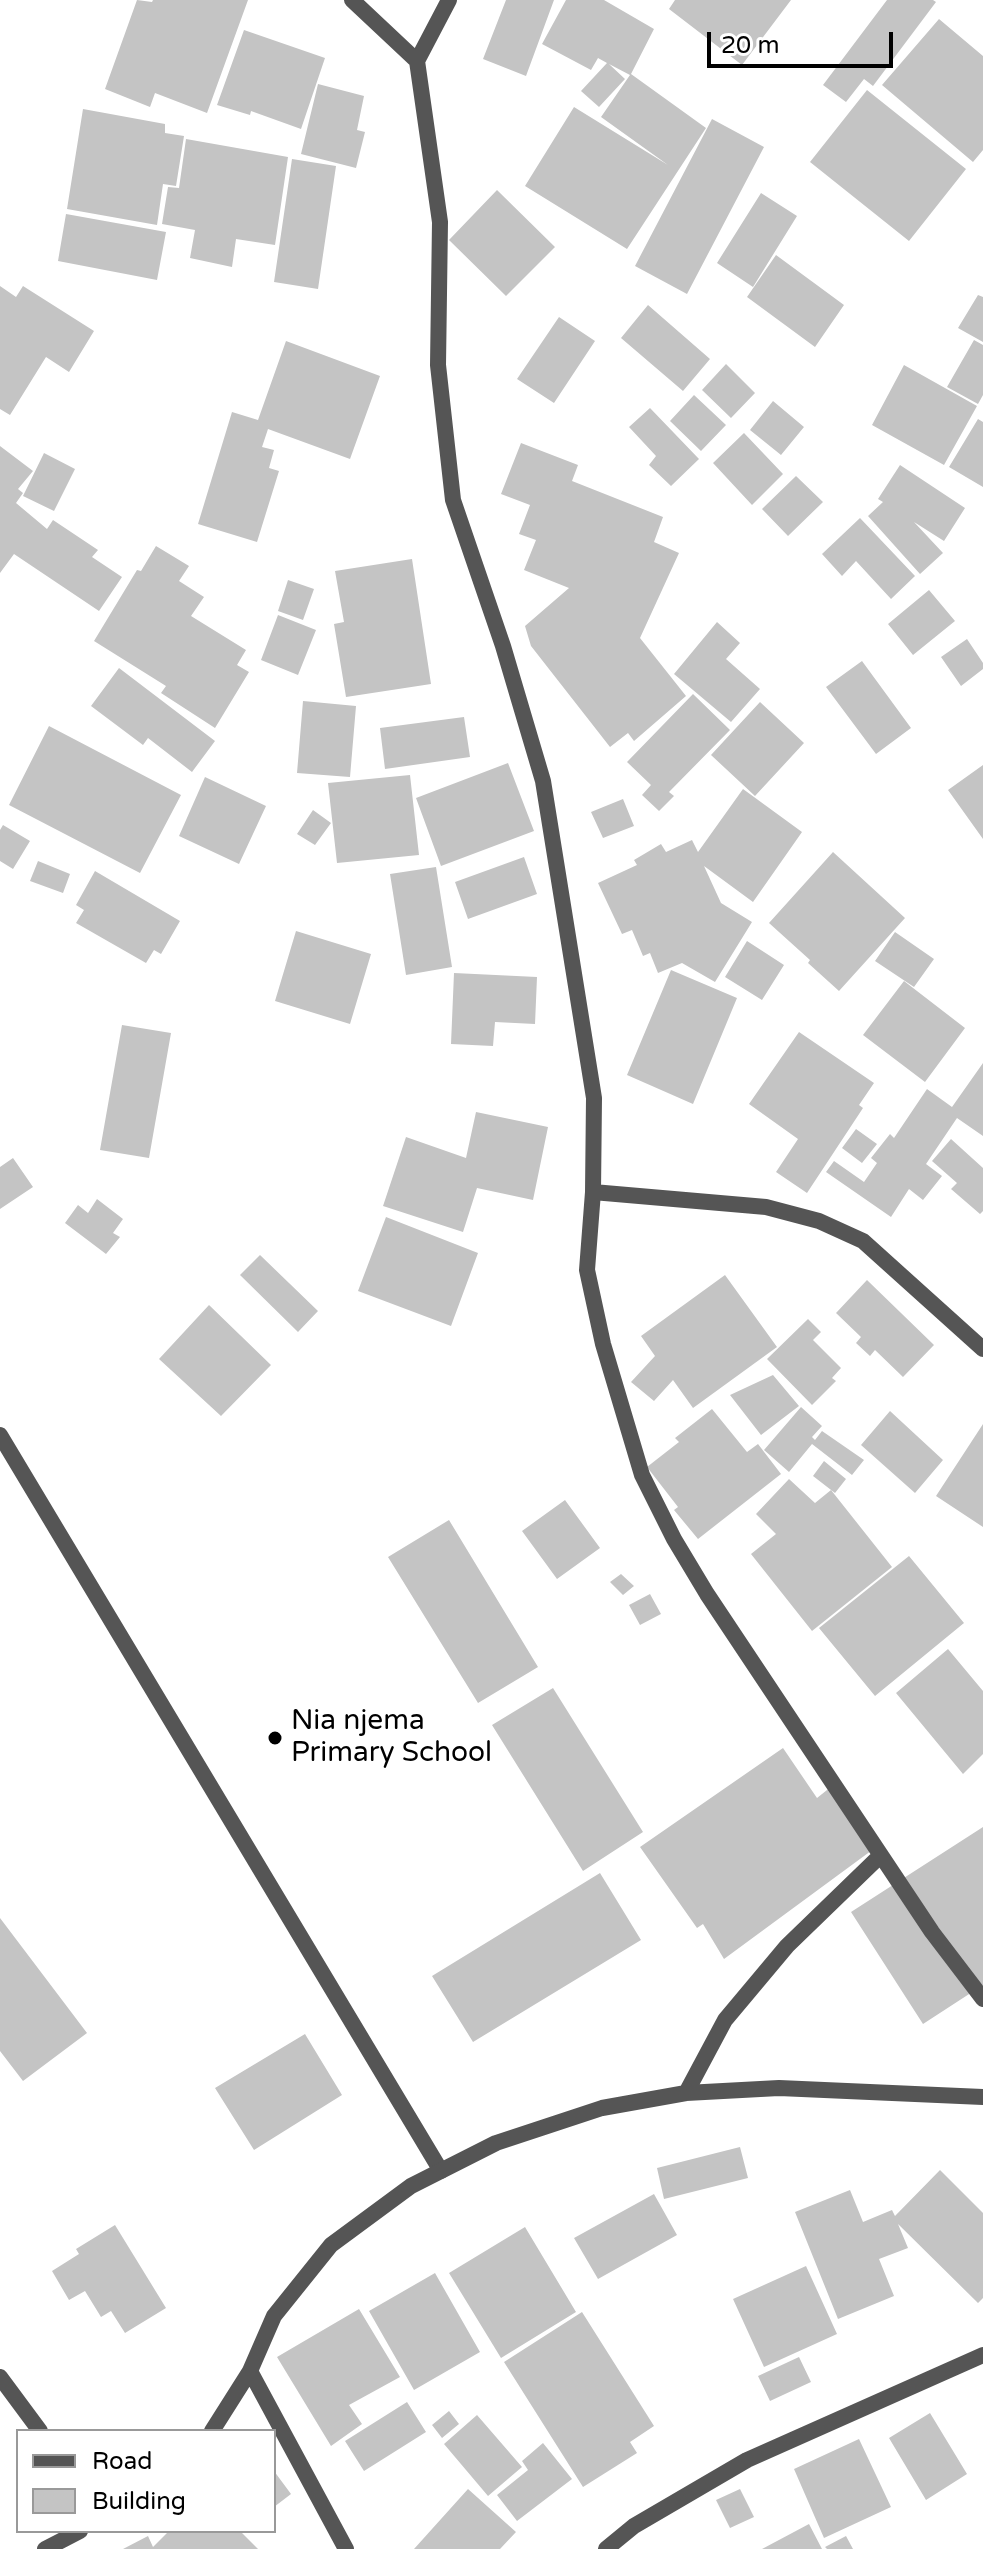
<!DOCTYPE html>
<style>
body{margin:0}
#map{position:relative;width:983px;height:2549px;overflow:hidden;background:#fff;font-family:"Varela Round",sans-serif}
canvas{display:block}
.legend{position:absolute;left:16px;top:2429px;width:260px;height:104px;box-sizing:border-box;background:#fff;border:2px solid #999;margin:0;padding:10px 14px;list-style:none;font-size:24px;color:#000}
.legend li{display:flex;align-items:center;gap:16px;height:40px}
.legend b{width:40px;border:2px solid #999}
.scale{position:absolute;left:707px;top:32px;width:186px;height:36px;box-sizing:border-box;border:4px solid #000;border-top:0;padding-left:10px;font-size:24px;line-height:28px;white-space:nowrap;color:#000;-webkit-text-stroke:6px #fff;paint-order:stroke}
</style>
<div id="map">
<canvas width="983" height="2549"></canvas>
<ul class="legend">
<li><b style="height:10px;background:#555"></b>Road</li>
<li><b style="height:22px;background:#c4c4c4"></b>Building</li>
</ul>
<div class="scale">20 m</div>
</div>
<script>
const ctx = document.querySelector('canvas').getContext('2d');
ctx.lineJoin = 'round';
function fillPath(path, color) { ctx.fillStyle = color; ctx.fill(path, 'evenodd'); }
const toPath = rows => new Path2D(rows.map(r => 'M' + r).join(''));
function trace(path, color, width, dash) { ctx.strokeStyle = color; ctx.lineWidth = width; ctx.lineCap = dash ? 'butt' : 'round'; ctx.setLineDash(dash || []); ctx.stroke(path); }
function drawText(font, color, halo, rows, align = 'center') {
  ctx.font = font + ' "Varela Round",sans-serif'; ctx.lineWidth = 8; ctx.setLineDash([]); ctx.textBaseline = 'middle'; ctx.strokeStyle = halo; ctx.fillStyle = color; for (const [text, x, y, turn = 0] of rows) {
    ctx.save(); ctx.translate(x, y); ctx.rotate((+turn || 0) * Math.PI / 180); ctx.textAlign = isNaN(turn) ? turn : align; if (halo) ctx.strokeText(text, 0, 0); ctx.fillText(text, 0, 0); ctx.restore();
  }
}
fillPath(toPath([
 [137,0,152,2,153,0,248,0,207,113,155,93,150,107,105,89],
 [506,0,554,0,526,76,483,59],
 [566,0,604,0,654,29,631,74,706,128,627,249,525,186,574,107,668,165,601,117,630,75,609,64,625,79,599,107,581,91,607,63,598,58,591,70,542,44],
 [675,0,791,0,742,65,669,9],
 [887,0,933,0,936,2,873,86,864,79,846,102,823,85],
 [939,19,983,56,983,150,973,162,882,85],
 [244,30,325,58,301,129,251,111,250,115,217,105],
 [318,84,364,96,357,130,365,132,356,168,301,154],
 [867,90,966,169,909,241,810,162],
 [83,109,165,124,165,133,184,136,176,186,163,184,157,225,67,209],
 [712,119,764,147,687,294,635,266],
 [186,139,288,157,275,245,236,239,232,267,190,258,195,230,162,224,168,187,179,188],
 [292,159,336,166,318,289,274,282],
 [497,190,555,247,506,296,449,240],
 [761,193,797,216,753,287,717,263],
 [66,214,166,232,157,280,58,261],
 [776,255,844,305,815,347,747,297],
 [0,286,16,297,23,286,94,331,69,372,46,357,10,415,0,409],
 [978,295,983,297,983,342,958,328],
 [648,305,710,359,683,391,621,338],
 [559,317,595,341,554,403,517,379],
 [974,340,983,345,983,395,978,404,947,387],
 [286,341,380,376,350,459,268,429,262,447,274,450,269,468,279,471,257,542,198,524,232,412,258,420],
 [726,364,755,393,731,418,702,390],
 [904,365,977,406,944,465,872,425],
 [694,395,726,425,701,451,670,421],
 [773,401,804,427,781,455,750,430],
 [650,408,699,459,671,486,649,465,656,456,629,427],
 [978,419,983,422,983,487,949,467],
 [744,433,783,474,752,505,713,463],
 [521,443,578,465,572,481,663,517,654,542,679,553,640,638,686,696,634,741,628,733,610,747,531,646,525,626,569,588,524,570,536,540,519,534,530,505,501,494],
 [0,446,33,471,18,489,23,493,16,503,47,529,53,520,98,550,92,557,122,577,99,611,14,554,0,573],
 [44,453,75,469,54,511,23,496],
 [900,465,965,508,944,541,914,522,943,553,920,574,868,516,883,502,878,499],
 [796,476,823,502,788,536,762,509],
 [860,518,915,576,891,599,856,561,842,576,822,554],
 [156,546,189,566,179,581,204,597,191,616,246,650,237,665,249,672,215,728,161,693,166,686,94,641,137,570,141,571],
 [412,559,431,684,346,697,334,624,344,622,335,571],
 [288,580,314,589,303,620,278,611],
 [929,590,955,621,913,655,888,624],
 [278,615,316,630,298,675,261,660],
 [717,622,740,643,726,659,760,689,731,722,674,674],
 [967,639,983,663,983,669,961,686,941,657],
 [862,661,911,728,876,754,826,687],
 [119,668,215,741,192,772,148,738,143,745,91,706],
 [693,694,730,730,669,792,674,796,659,811,642,795,651,785,627,762],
 [303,701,356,706,350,777,297,773],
 [760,702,804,743,755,796,711,755],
 [464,717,470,757,385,769,380,728],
 [49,726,181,795,140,873,9,805],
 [508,763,534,831,441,866,416,798],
 [983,765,983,839,948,790],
 [410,775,419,855,337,863,328,783],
 [205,777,266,806,239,864,179,836],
 [743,789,802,832,753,902,704,866,721,903,752,922,715,982,682,963,658,973,650,953,643,956,632,930,622,934,598,883,637,865,634,860,661,844,666,852,692,840,698,852],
 [623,799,634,826,603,838,591,812],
 [313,810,331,823,315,845,297,834],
 [3,825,30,841,13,869,0,861,0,830],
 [833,852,905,918,839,991,808,963,810,960,769,923],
 [524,857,537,894,468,919,455,882],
 [38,861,70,874,63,893,30,881],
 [436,867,452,967,406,975,390,874],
 [95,871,180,921,161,954,154,950,146,963,76,923,84,910,76,905],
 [296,931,371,954,350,1024,275,1001],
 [895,932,934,959,914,987,875,961],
 [747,941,784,965,762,1000,725,977],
 [671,970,737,998,693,1104,627,1075],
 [454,973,537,977,535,1024,495,1022,493,1046,451,1044],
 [904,981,965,1028,925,1082,863,1035],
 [122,1025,171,1033,149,1158,100,1150],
 [799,1032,874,1083,859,1105,863,1108,807,1193,776,1172,798,1139,749,1104],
 [983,1063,983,1136,957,1118,926,1164,942,1176,923,1200,909,1189,891,1217,826,1172,834,1161,864,1182,877,1163,871,1158,890,1134,894,1138,927,1089,952,1107],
 [476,1112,548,1127,533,1200,477,1188,463,1232,383,1206,406,1137,466,1158],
 [856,1129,877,1144,862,1163,842,1148],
 [951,1139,983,1168,983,1211,980,1214,951,1189,957,1183,932,1161],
 [13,1158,33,1187,0,1209,0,1167],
 [97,1199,123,1219,113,1233,120,1237,106,1254,65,1223,78,1205,88,1213],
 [386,1217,478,1253,451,1326,358,1291],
 [260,1255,318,1311,298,1332,240,1275],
 [725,1275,777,1347,693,1408,673,1380,654,1401,631,1382,655,1356,641,1336],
 [867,1280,934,1345,903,1377,875,1350,870,1356,856,1343,861,1337,836,1313],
 [209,1305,271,1365,221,1416,159,1359],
 [808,1319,821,1332,813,1340,841,1368,832,1378,836,1381,812,1405,767,1359],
 [773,1375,799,1406,761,1435,730,1395],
 [801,1407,822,1426,812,1437,815,1440,822,1431,864,1460,852,1475,812,1444,789,1472,764,1450],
 [712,1409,747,1452,758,1444,781,1474,698,1539,674,1510,678,1507,647,1467,679,1442,675,1438],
 [890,1411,943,1460,915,1493,861,1445],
 [983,1424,983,1527,936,1496],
 [824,1461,846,1479,835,1493,813,1476],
 [789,1479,815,1503,831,1490,892,1567,812,1631,751,1554,776,1534,756,1514],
 [565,1500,600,1548,557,1579,522,1531],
 [449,1520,538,1667,478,1703,388,1557],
 [909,1556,964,1623,875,1696,819,1628],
 [621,1574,634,1586,623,1595,610,1582],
 [650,1594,661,1614,640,1625,629,1605],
 [948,1649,983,1691,983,1754,963,1774,896,1693],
 [553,1688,643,1832,583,1871,492,1725],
 [783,1748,817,1798,832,1786,879,1845,724,1959,703,1924,697,1928,640,1847],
 [983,1827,983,1985,923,2024,851,1912],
 [600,1873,641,1940,473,2042,432,1976],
 [0,1918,87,2033,23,2081,0,2051],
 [305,2034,342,2095,254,2150,215,2088],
 [740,2147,748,2178,664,2199,657,2168],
 [940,2170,983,2213,983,2298,978,2303,898,2224,908,2248,879,2259,894,2296,838,2319,795,2212,850,2190,863,2222,892,2210,895,2216],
 [654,2194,677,2235,598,2279,574,2238],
 [115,2225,166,2308,125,2333,111,2311,101,2317,85,2291,69,2300,52,2271,79,2254,76,2249],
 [525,2227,576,2312,501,2358,449,2273],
 [806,2266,837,2334,764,2367,733,2299],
 [435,2273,480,2352,414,2390,369,2311],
 [359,2309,400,2377,349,2405,362,2424,331,2446,277,2357],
 [582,2312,654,2426,630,2442,637,2453,583,2487,504,2362],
 [799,2357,811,2382,770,2401,758,2376],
 [407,2402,426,2432,364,2471,345,2441],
 [449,2411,459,2424,442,2438,432,2425],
 [930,2413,967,2474,926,2500,889,2438],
 [477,2415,522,2467,488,2496,444,2444],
 [859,2439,891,2507,824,2538,794,2469],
 [543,2443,572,2479,517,2521,497,2495,528,2470,522,2461],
 [274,2471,291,2494,274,2507],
 [468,2489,516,2532,500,2549,414,2549],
 [740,2489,754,2517,730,2528,716,2500],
 [809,2524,822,2549,762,2549],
 [169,2531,240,2531,258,2549,123,2549,148,2536,153,2547],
 [846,2536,853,2549,827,2549,825,2547]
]), '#c4c4c4');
trace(toPath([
 [0,1435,441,2171]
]), '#555', 16);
trace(toPath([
 [352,0,417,61],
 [449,0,417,61,440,222,438,365,453,500,503,646,543,781,594,1098,593,1192,587,1270,603,1344,642,1475,674,1539,707,1594,932,1932,983,1999],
 [593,1192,766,1207,819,1221,863,1241,983,1349],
 [686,2093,725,2020,787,1946,881,1855],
 [250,2371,346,2549],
 [0,2377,40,2431],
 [212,2431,250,2371,274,2316,331,2245,411,2186,496,2143,602,2108,686,2093,779,2088,983,2097],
 [45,2549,80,2531],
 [606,2549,634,2526,747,2460,983,2355]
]), '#555', 16);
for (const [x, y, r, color] of [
 [275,1738,8,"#000"]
]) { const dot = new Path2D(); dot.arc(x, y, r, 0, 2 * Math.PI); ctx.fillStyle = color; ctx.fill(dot); trace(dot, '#fff', 3); }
drawText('28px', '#000', '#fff', [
 ["Nia njema",291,1722],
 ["Primary School",291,1754]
], 'left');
</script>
